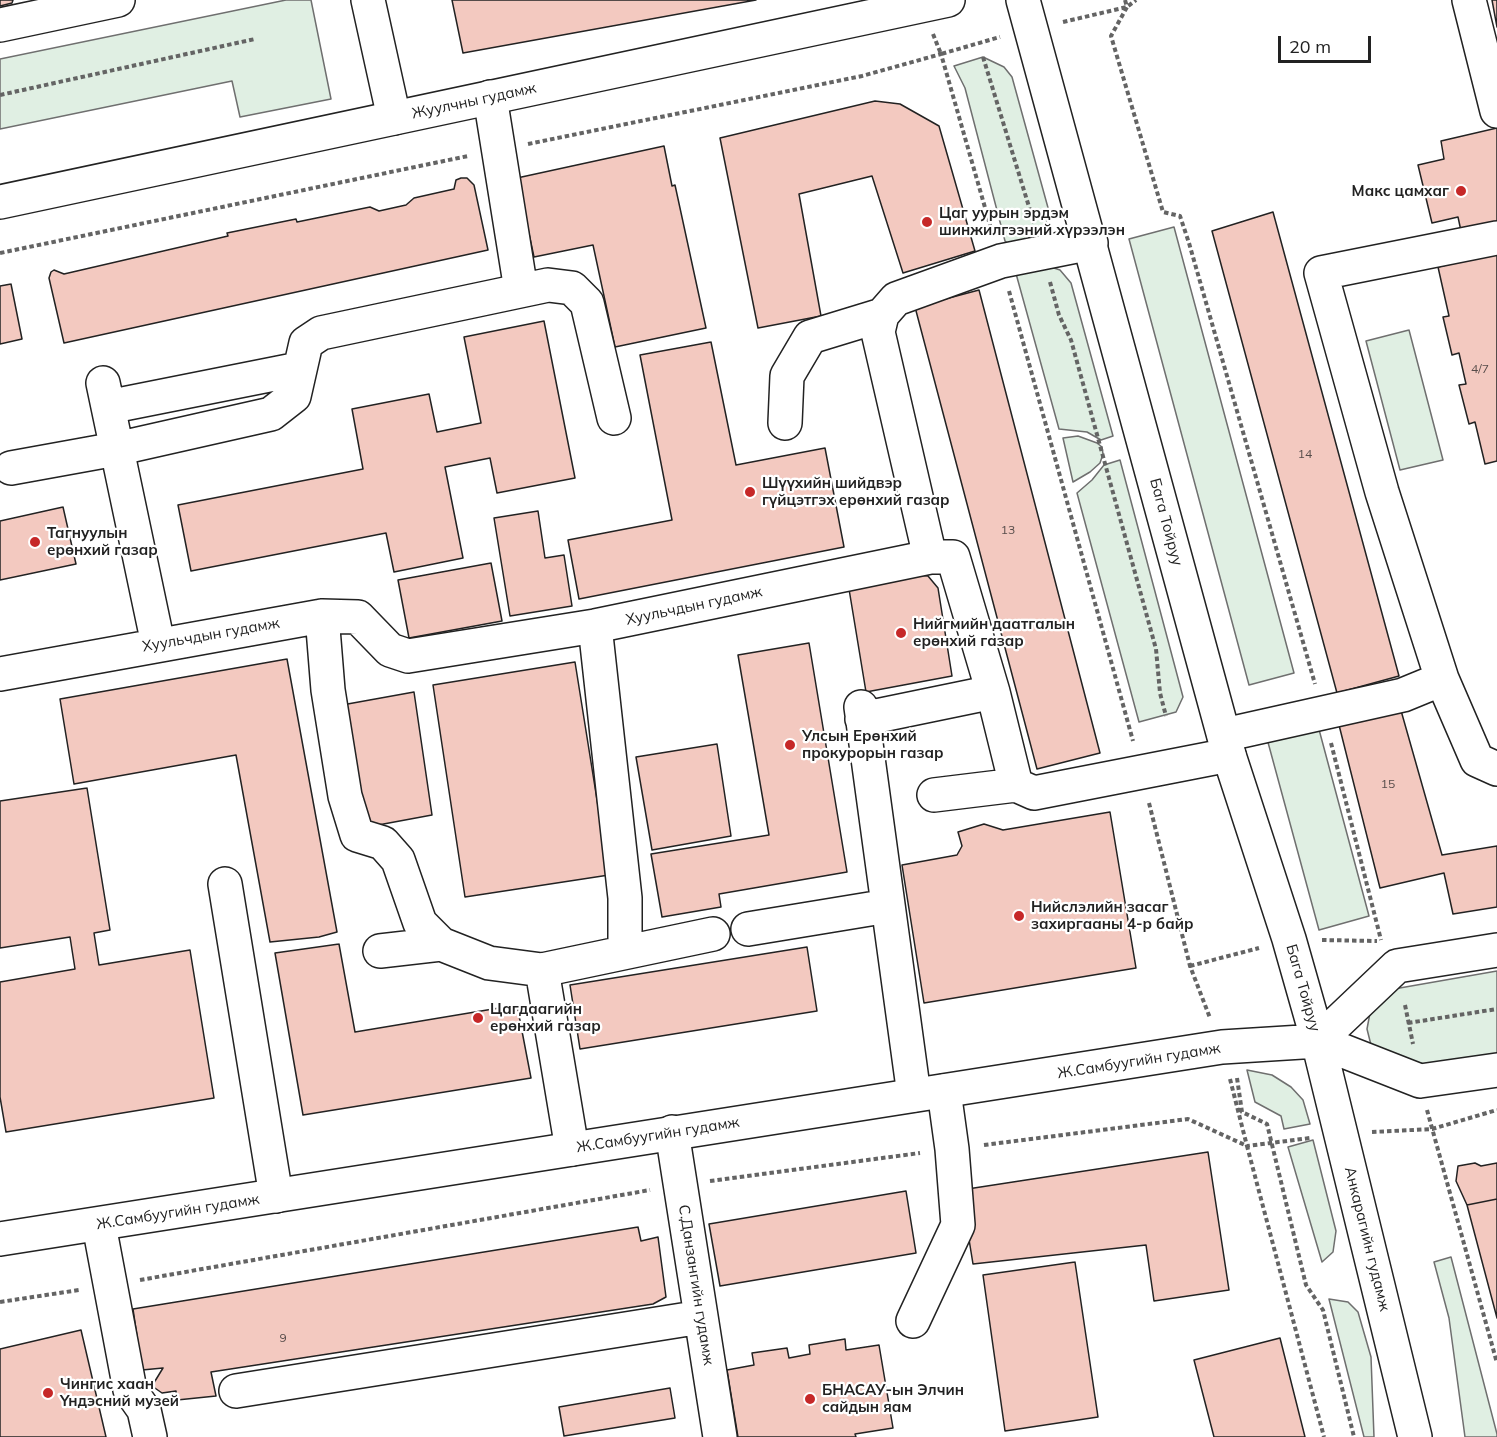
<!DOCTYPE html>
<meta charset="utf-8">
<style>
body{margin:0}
#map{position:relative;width:1497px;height:1437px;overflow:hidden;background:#fff;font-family:Mulish,sans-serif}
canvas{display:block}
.scale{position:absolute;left:1278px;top:36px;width:93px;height:27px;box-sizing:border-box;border:3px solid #222;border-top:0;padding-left:8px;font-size:18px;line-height:21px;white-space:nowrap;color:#222;-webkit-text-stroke:4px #fff;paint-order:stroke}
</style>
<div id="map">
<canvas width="1497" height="1437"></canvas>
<div class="scale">20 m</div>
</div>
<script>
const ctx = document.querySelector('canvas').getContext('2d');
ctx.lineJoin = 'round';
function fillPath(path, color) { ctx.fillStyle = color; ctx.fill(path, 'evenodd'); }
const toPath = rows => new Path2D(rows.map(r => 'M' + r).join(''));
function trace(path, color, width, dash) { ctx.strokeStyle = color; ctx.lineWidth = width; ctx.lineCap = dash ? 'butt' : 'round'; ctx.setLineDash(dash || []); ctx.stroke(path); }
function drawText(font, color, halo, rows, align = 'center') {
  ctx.font = font + ' Mulish,sans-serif'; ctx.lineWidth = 4.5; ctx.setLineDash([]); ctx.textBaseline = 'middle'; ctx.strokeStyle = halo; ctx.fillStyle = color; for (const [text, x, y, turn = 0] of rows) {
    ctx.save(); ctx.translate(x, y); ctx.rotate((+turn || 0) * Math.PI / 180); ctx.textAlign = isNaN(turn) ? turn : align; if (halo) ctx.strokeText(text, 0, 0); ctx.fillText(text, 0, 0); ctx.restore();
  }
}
const green = toPath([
 [286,0,311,0,331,99,240,117,232,81,0,129,0,59,286,0],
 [983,57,1004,67,1012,77,1050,215,1041,234,1012,247,1005,241,965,88,954,66,983,57],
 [1174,227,1294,673,1249,685,1129,239,1174,227],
 [1045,265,1060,270,1071,283,1113,436,1101,440,1087,432,1059,429,1015,270,1045,265],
 [1409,330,1443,460,1400,470,1366,341,1409,330],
 [1078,436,1097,443,1102,447,1103,454,1100,463,1090,472,1073,482,1063,438,1078,436],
 [1120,460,1183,697,1176,712,1139,722,1077,493,1092,480,1104,465,1120,460],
 [1317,722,1369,916,1319,930,1266,735,1317,722],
 [1497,971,1497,1055,1421,1067,1371,1045,1367,1029,1370,1013,1394,989,1497,971],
 [1247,1070,1272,1075,1291,1087,1303,1100,1310,1124,1284,1129,1281,1116,1255,1102,1247,1070],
 [1313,1140,1336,1231,1333,1252,1322,1262,1288,1147,1313,1140],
 [1451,1257,1497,1434,1497,1437,1465,1437,1449,1318,1434,1262,1451,1257],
 [1329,1299,1348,1302,1358,1312,1371,1357,1374,1437,1364,1437,1329,1299]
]);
fillPath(green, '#e0efe3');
trace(green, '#6f6f6f', 1.5);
const building = toPath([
 [0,0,13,0,12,3,0,6,0,0],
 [452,0,756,0,463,53,452,0],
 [1492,0,1497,0,1497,27,1492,0],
 [875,101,900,104,939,126,975,251,903,273,872,176,799,194,821,316,758,328,720,138,875,101],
 [1497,128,1497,223,1461,231,1458,217,1432,223,1418,165,1444,159,1441,141,1497,128],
 [664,146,672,186,675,185,706,328,615,347,593,245,534,257,517,178,664,146],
 [461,178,467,178,474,185,488,250,64,343,49,278,51,272,54,270,64,274,228,236,227,233,296,219,297,222,370,207,379,211,406,205,414,198,454,189,456,180,461,178],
 [1273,212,1399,676,1337,693,1212,231,1273,212],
 [1497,253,1497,461,1485,464,1475,422,1469,424,1459,385,1466,384,1459,353,1452,355,1443,317,1449,316,1438,267,1497,253],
 [11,284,22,339,0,344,0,286,11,284],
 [979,290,1100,753,1037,769,915,307,979,290],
 [544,321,575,478,497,493,490,458,445,467,463,558,394,572,386,533,191,571,178,505,363,469,352,409,429,394,437,432,481,423,464,337,544,321],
 [711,342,736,465,825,448,844,547,579,599,568,540,672,520,640,355,711,342],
 [63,507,76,564,0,580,0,521,63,507],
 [538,511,545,558,564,555,572,606,510,616,494,518,538,511],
 [491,563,502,621,409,638,398,580,491,563],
 [919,575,928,576,938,588,952,676,866,692,849,589,919,575],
 [809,643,847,872,719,894,721,907,662,917,651,854,769,835,738,655,809,643],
 [287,659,337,932,319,937,270,942,236,755,74,784,60,699,287,659],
 [575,662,609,875,465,897,433,685,575,662],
 [414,692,432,815,362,828,342,705,414,692],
 [1400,707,1442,855,1497,846,1497,907,1453,914,1444,873,1380,888,1338,721,1400,707],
 [717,744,731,836,652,850,636,757,717,744],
 [87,788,110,930,94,933,99,965,190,950,214,1098,6,1132,0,1097,0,982,75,969,70,937,0,948,0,801,87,788],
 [1110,812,1136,968,924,1003,902,865,957,855,962,846,958,832,984,824,1003,830,1110,812],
 [339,944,355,1032,517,1005,531,1078,303,1115,275,953,339,944],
 [807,947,817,1011,580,1049,570,985,807,947],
 [1208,1152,1229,1290,1154,1301,1146,1245,973,1264,961,1190,1208,1152],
 [1475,1163,1481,1166,1497,1163,1497,1199,1467,1205,1456,1181,1458,1166,1475,1163],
 [906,1191,916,1253,720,1286,709,1224,906,1191],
 [1497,1199,1497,1318,1467,1205,1497,1199],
 [638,1227,641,1241,658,1237,666,1297,653,1304,211,1372,216,1396,177,1400,176,1391,162,1393,152,1386,163,1368,142,1370,133,1309,638,1227],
 [1075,1262,1098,1417,1005,1431,983,1275,1075,1262],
 [81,1330,106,1437,0,1437,0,1349,81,1330],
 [1280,1338,1305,1437,1214,1437,1194,1360,1280,1338],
 [845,1339,846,1350,879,1345,893,1428,855,1434,856,1437,738,1437,727,1370,754,1365,752,1353,787,1348,789,1358,810,1354,809,1345,845,1339],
 [670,1388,675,1418,564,1436,559,1407,670,1388]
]);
fillPath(building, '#f3c9c0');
trace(building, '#222', 1.5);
const minor = toPath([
 [368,0,394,118],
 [1469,0,1497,111],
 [0,25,118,0],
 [490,97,521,290],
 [1497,238,1321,273,1382,492,1442,679,1477,760,1497,769],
 [103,383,158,644],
 [108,407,299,369],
 [785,423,787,376,810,337,882,315],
 [11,468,116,449,271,414,294,396,306,343,321,333,548,285,572,288,587,303,614,418],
 [930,557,878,332,882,315,896,299,1001,261,1091,243],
 [322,616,328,690,345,796,357,835,383,843,398,860,420,923,441,944,489,963,542,970,572,1149],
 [595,626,625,898,625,951],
 [0,674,322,616,358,617,390,650,408,656,595,626,930,557,953,557,993,692,1016,785,1034,793,1229,755],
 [861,707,914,1095],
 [862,719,993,692],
 [1224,735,1403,695,1442,679],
 [934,795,1016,785],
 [225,884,276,1196],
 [748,929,888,906],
 [380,951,441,944],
 [542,970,713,934],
 [672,1132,720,1437],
 [99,1225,130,1390,144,1410,150,1437],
 [913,1321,958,1225,952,1149,944,1091],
 [236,1391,701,1317]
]);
const major = toPath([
 [1023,0,1229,755,1289,939,1318,1041,1415,1437],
 [0,202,948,0],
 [1318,1041,1397,966,1497,950],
 [0,1239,1222,1047,1318,1041,1420,1081,1497,1070]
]);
trace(minor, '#222', 36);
trace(major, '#222', 36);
trace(toPath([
 [1125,0,1127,7,1111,36,1163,212,1180,216,1189,243,1315,684],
 [1063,22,1127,7,1136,0],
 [933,34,941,54,1000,37],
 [983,57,1034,223],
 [0,95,255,39],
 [528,144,862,76,941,54,992,232],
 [0,253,468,156],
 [1050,282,1059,315,1071,340,1156,649,1160,693,1166,716],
 [1009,291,1133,741],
 [1331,743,1381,940],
 [1149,803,1190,966,1210,1018],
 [1322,940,1377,941],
 [1190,966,1259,948],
 [1405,1005,1413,1044],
 [1408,1023,1497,1009],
 [1237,1078,1242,1112,1267,1124,1306,1285,1323,1310,1354,1437],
 [1230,1079,1247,1146,1310,1138],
 [1427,1110,1497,1363],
 [1372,1132,1432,1129,1497,1110],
 [984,1145,1188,1119,1247,1146,1324,1437],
 [710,1181,920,1153],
 [140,1280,650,1190],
 [0,1302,79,1290]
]), '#646464', 4, [4.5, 3]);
trace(minor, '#fff', 33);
trace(major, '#fff', 33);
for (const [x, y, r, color] of [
 [1461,191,6,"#c62828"],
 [927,222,6,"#c62828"],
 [750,492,6,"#c62828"],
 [35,542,6,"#c62828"],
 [901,633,6,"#c62828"],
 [790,745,6,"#c62828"],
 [1019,916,6,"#c62828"],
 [478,1018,6,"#c62828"],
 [48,1393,6,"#c62828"],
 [810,1399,6,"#c62828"]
]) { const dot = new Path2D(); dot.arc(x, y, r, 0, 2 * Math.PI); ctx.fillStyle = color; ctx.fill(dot); trace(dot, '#fff', 2); }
drawText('12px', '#564c4a', null, [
 ["4/7",1480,369],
 ["14",1305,454],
 ["13",1008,530],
 ["15",1388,784],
 ["9",283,1338]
]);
drawText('15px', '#222', '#fff', [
 ["Жуулчны гудамж",474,101,-12],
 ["Бага Тойруу",1166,522,75],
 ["Хуульчдын гудамж",694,606,-12],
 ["Хуульчдын гудамж",211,635,-10],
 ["Бага Тойруу",1303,988,74],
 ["Ж.Самбуугийн гудамж",1139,1061,-9],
 ["Ж.Самбуугийн гудамж",658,1135,-9],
 ["Ж.Самбуугийн гудамж",178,1212,-9],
 ["Анкарагийн гудамж",1367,1239,76],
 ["С.Данзангийн гудамж",696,1285,81]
]);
drawText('bold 15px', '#222', '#fff', [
 ["Макс цамхаг",1449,191,"right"],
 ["Цаг уурын эрдэм",939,213],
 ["шинжилгээний хүрээлэн",939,230],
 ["Шүүхийн шийдвэр",762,483],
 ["гүйцэтгэх ерөнхий газар",762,500],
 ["Тагнуулын",47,533],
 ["ерөнхий газар",47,550],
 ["Нийгмийн даатгалын",913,624],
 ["ерөнхий газар",913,641],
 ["Улсын Ерөнхий",802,736],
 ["прокурорын газар",802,753],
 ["Нийслэлийн засаг",1031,907],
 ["захиргааны 4-р байр",1031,924],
 ["Цагдаагийн",490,1009],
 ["ерөнхий газар",490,1026],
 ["Чингис хаан",60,1384],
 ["Үндэсний музей",60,1401],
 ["БНАСАУ-ын Элчин",822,1390],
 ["сайдын яам",822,1407]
], 'left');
</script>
